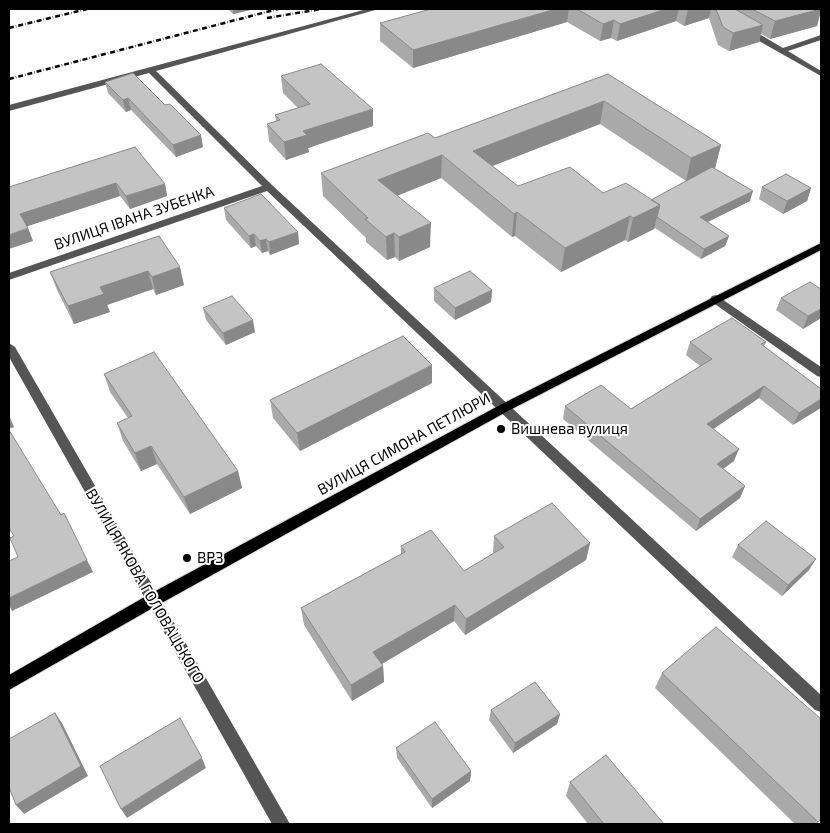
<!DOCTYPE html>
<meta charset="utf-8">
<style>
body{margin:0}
#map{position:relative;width:830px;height:833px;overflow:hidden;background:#fff;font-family:"Exo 2",sans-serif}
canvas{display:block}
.frame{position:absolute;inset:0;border:10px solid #000;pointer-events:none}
</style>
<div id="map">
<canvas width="830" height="833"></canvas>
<div class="frame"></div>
</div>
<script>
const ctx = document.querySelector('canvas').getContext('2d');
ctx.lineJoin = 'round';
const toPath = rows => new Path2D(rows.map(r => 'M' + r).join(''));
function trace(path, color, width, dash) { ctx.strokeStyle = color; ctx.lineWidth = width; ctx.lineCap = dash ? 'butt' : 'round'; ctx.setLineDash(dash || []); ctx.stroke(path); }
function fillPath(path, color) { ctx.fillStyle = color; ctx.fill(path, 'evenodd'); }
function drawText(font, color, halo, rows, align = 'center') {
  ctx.font = font + ' "Exo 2",sans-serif'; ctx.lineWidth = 4; ctx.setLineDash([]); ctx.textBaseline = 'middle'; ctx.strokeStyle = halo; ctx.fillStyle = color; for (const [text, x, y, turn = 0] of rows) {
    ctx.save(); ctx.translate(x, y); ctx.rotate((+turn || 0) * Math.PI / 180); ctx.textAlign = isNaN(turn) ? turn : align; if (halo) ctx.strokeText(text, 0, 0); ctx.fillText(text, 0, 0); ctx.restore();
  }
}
const major = toPath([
 [821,243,821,250,508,411,158,605,9,690,9,675,148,595,500,405,821,243]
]);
trace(major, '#dbdbdb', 2);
fillPath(toPath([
 [367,9,379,9,156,71,272,185,821,695,821,712,815,710,267,191,9,280,9,273,262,186,149,73,9,111,9,105,367,9],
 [743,28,749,28,783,48,821,35,821,40,788,51,821,71,821,76,743,32,743,28],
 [716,295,821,367,821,377,817,376,712,302,710,299,712,296,716,295],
 [9,343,15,347,290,824,272,824,9,357,9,343]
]), '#555');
fillPath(major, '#000');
trace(toPath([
 [267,18,321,9],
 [9,28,87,9],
 [9,79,278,9]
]), '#000', 2.5, [5, 2, 0.5, 2]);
fillPath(toPath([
 [228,9,254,9,233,14],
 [431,9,821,9,821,11,817,26,770,39,761,34,759,42,729,51,718,45,709,18,684,26,676,21,617,41,611,38,600,41,567,22,413,68,380,41,380,23],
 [608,74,721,145,715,168,714,168,750,201,708,222,729,236,725,246,701,259,655,228,654,229,628,242,625,240,561,272,515,236,512,237,441,178,397,196,430,247,399,261,395,257,387,260,366,242,366,238,323,196,321,173,435,138],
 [600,124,686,181,691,179,651,200,603,193,518,186,492,166],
 [281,76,373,109,373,126,308,148,309,152,286,160,269,141,267,124,276,121,275,115,298,108,283,93],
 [105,82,203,147,176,157,131,110,126,112,108,93],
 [135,147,165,184,167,196,130,209,120,196,27,226,33,241,9,187],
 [762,187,811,188,807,201,783,214,759,199],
 [224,208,298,232,299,244,270,255,268,251,262,253,256,246,251,248,226,220],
 [159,236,184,285,156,295,153,289,107,305,110,312,74,324,57,290,50,272],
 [434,288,492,290,491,302,455,320,434,301],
 [821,289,821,318,803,329,776,310,781,298],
 [203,308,255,332,226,345,206,320],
 [690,342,766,342,764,346,821,389,793,425,759,398,713,429,734,461,723,469,745,486,740,498,696,531,563,419,565,406,631,409,700,366,686,355],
 [104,374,238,471,242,488,190,514,157,464,141,471,123,441,117,423,128,418,110,392],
 [432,383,300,451,273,418,270,400],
 [494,536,590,543,586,560,465,635,454,621,382,664,383,666,384,682,352,701,304,625,301,608,401,554,401,546,464,571,493,554],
 [738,545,809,570,782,596,732,557],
 [662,673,821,819,817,824,795,824,655,688],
 [491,710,560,714,557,724,513,753,489,720],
 [396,748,471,771,470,781,432,808,397,758],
 [570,782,664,824,588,824,566,796]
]), '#a9a9a9');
fillPath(toPath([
 [233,9,254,9,233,14],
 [556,9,569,9,567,22,413,68,413,50],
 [666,9,679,9,676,21,617,41,620,24],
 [688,9,711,9,709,18,684,26],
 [821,9,817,26,770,39,775,21],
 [614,20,611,38,600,41,603,24],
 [763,25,759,42,729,51,733,33],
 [128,98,131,110,126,112,123,100],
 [604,101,600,124,472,174,473,151],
 [373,109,373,126,308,148,309,152,286,160,284,142,303,131],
 [201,135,203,147,176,157,173,145],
 [721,145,715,168,686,181,691,158],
 [442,155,441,178,379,203,378,180],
 [116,183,120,196,25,227,20,214],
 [165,184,167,196,130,209,126,196],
 [811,188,807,201,783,214,787,201],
 [753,191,750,201,697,227,700,217],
 [660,205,654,229,628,242,633,218],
 [517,212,515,236,512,237,514,214],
 [630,216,625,240,561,272,565,248],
 [431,223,430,247,399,261,399,237],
 [28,228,33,241,9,249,9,235],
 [298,232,299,244,270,255,269,242],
 [394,233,395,257,387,260,386,237],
 [254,234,256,246,251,248,249,236],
 [729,236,725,246,701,259,704,249],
 [266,239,268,251,262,253,260,241],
 [180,267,184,285,156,295,152,277],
 [148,271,153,289,107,305,110,312,74,324,68,306,100,287],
 [492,290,491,302,455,320,455,308],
 [821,309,821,318,803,329,808,316],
 [253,320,255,332,226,345,223,333],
 [432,365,432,383,300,451,297,433],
 [764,386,759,398,703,436,707,424],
 [821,399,821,408,793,425,799,413],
 [9,415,14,427,9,429],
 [151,446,157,464,141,471,135,453],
 [739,449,734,461,713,476,717,464],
 [238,471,242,488,190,514,184,497],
 [745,486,740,498,696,531,700,519],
 [590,543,586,560,465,635,466,619],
 [816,559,809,570,782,596,788,585],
 [87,560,93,572,12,611,9,605,9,598],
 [455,605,454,621,375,668,373,652],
 [383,666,384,682,352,701,351,685],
 [55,713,62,723,88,776,24,814,16,805],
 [560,714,557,724,513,753,515,743],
 [202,758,206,768,127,818,121,809],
 [471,771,470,781,432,808,432,799]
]), '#898989');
const building = toPath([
 [431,9,556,9,413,50,380,23,431,9],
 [577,9,666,9,620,24,614,20,603,24,577,9],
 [716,9,735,9,763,25,733,33,723,27,716,9],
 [752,9,821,9,775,21,752,9],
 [321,64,373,109,303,131,307,135,284,142,267,124,280,120,275,115,310,104,281,76,321,64],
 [133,73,165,105,170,104,201,135,173,145,128,98,123,100,105,82,133,73],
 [608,74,721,145,691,158,604,101,473,151,518,186,570,167,603,193,626,183,660,205,633,218,630,216,565,248,517,212,514,214,442,155,378,180,431,223,399,237,394,233,386,237,365,219,368,218,321,173,428,133,435,138,608,74],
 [135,147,165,184,126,196,116,183,20,214,28,228,9,235,9,187,135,147],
 [712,167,753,191,700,217,729,236,704,249,657,217,660,205,651,200,712,167],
 [786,174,811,188,787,201,762,187,786,174],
 [261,194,298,232,269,242,266,239,260,241,254,234,249,236,224,208,261,194],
 [159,236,180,267,152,277,148,271,100,287,104,294,68,306,50,272,159,236],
 [470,271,492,290,455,308,434,288,470,271],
 [810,282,821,289,821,309,808,316,781,298,810,282],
 [232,296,253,320,223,333,203,308,232,296],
 [732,318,766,342,761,344,821,389,821,399,799,413,764,386,707,424,739,449,717,464,745,486,700,519,565,406,601,385,631,409,712,359,690,342,732,318],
 [403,336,432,365,297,433,270,400,403,336],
 [154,352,238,471,184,497,151,446,135,453,117,423,132,416,104,374,154,352],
 [9,430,61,515,64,513,87,560,9,598,9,561,18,557,10,538,14,536,9,528,9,430],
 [552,503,590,543,466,619,455,605,373,652,383,666,351,685,301,608,405,552,401,546,431,530,464,571,504,547,494,536,552,503],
 [766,521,816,559,788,585,738,545,766,521],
 [716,627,821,719,821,819,818,822,662,673,716,627],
 [535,682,560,714,515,743,491,710,535,682],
 [55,713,81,766,16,805,9,787,9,739,55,713],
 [180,718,202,758,121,809,100,766,180,718],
 [435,722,471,771,432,799,396,748,435,722],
 [606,755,664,824,604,824,570,782,606,755]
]);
fillPath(building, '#c4c4c4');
trace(building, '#898989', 1);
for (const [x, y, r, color] of [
 [501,429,5,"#000"],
 [187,558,5,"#000"]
]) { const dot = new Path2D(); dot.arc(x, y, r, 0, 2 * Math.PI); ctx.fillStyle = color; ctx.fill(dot); trace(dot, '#fff', 2); }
drawText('15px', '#000', '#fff', [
 ["ВУЛИЦЯ ІВАНА ЗУБЕНКА",134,218,-19],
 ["ВУЛИЦЯ СИМОНА ПЕТЛЮРИ",404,444,-29],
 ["ВУЛИЦЯ ЯКОВА ГОЛОВАЦЬКОГО",145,586,60]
]);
drawText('15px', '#000', '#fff', [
 ["Вишнева вулиця",511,429],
 ["ВРЗ",197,558]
], 'left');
</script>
